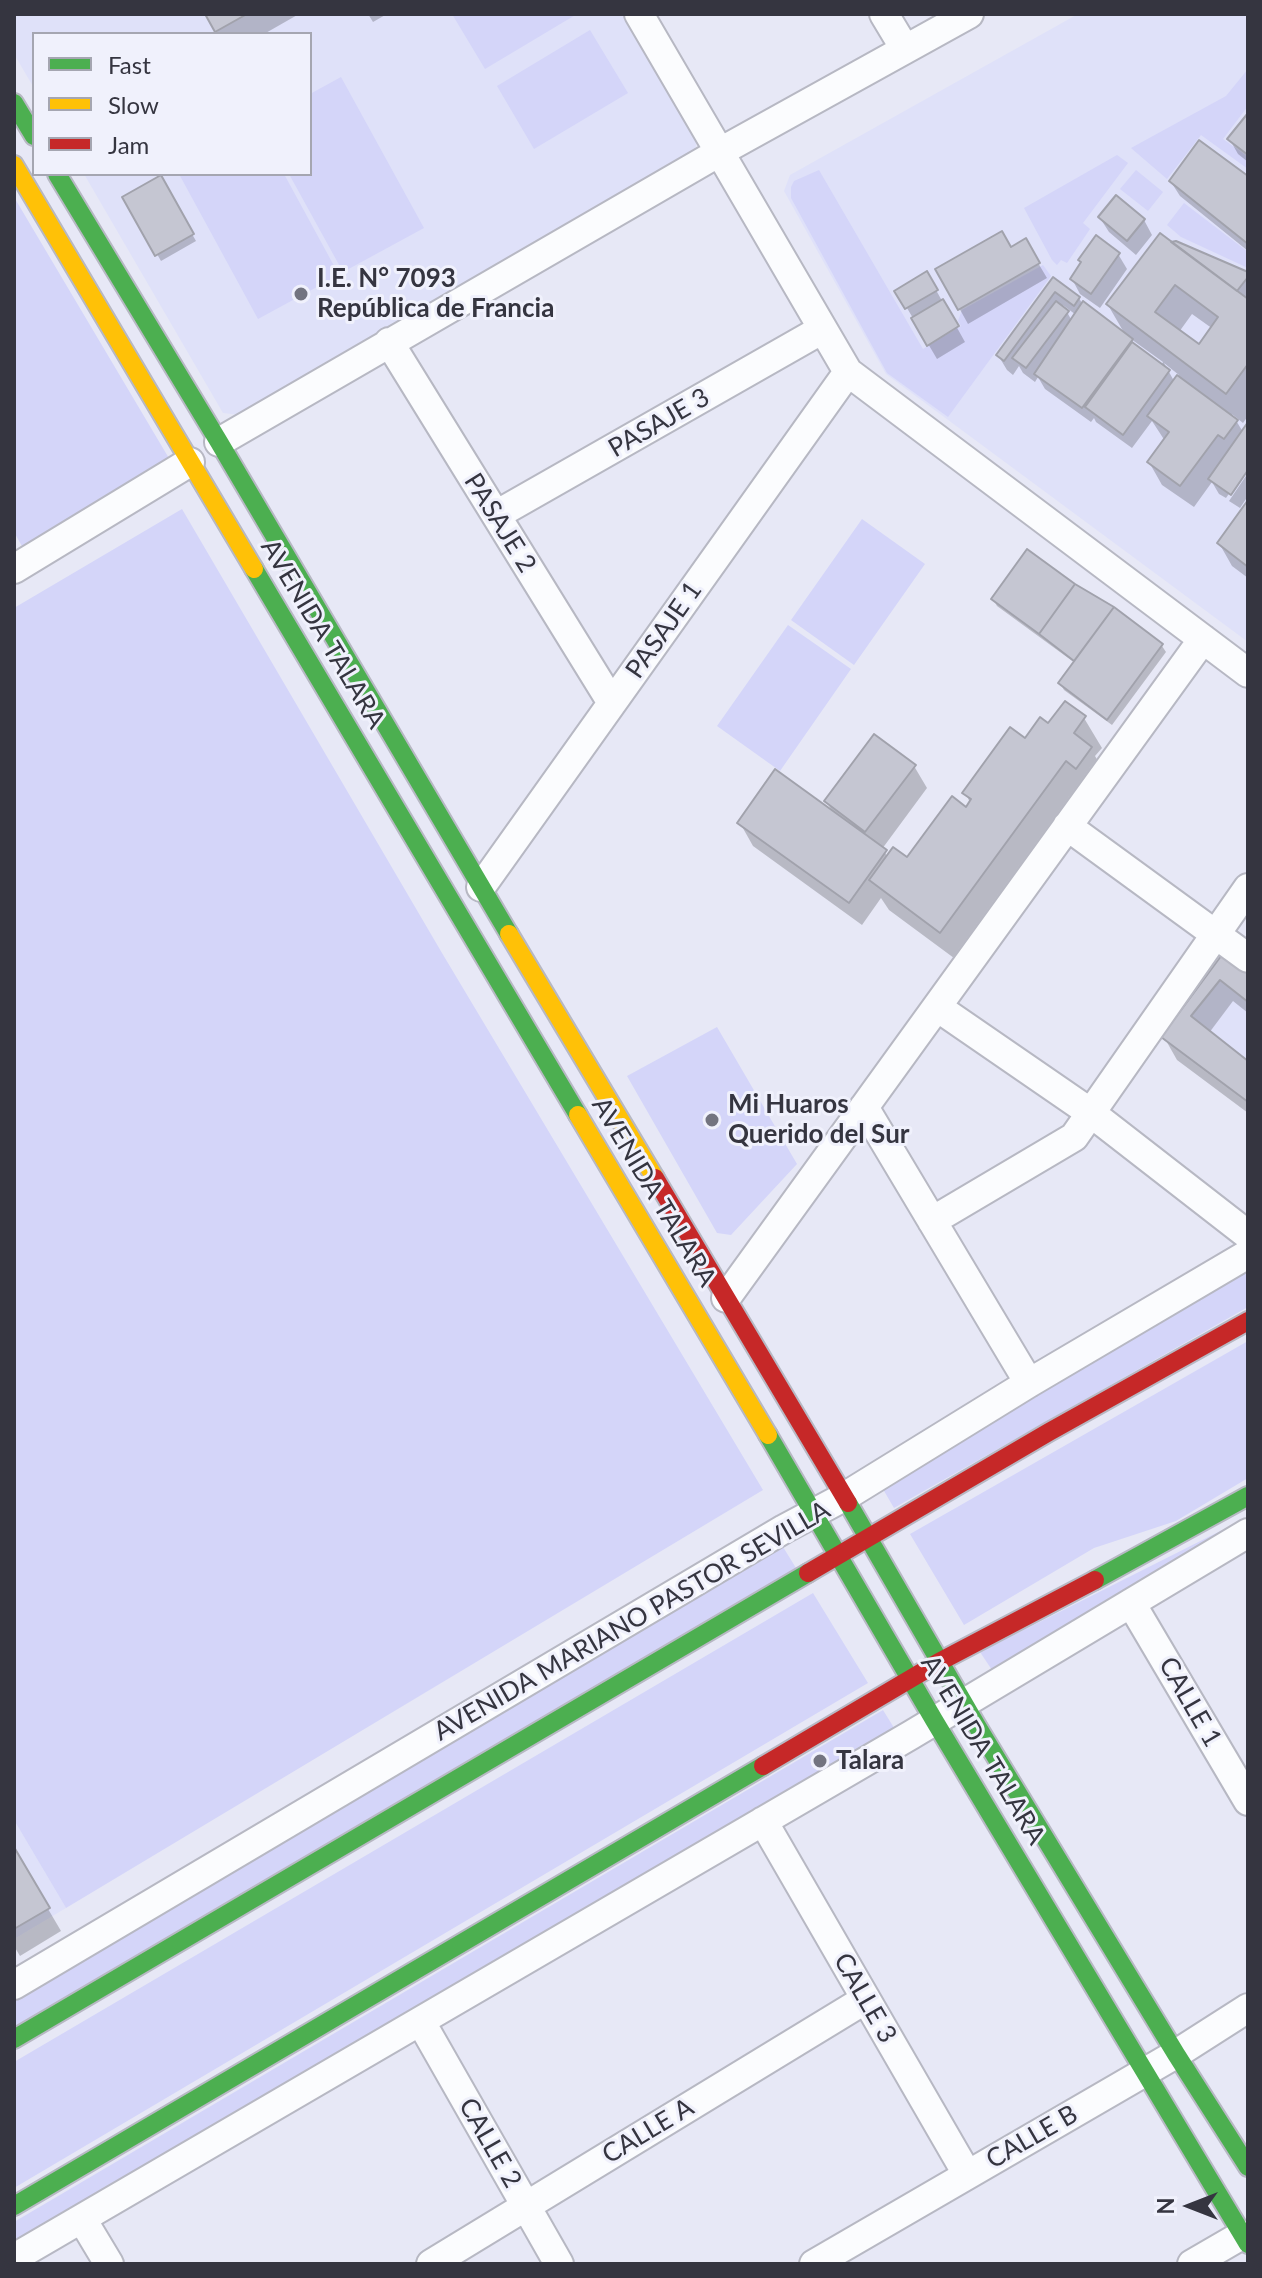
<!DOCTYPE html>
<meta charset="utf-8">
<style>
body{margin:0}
#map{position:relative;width:1262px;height:2278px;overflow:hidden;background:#e7e8f6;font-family:Lato,sans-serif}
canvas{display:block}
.frame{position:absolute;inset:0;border:16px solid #353540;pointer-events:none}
.legend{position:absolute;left:32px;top:32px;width:280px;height:144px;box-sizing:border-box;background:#f0f1fc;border:2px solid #a5a6b1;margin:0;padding:10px 14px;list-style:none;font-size:24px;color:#353540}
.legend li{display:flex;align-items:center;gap:16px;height:40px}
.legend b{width:40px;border:2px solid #a5a6b1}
.north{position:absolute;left:1150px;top:2166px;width:80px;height:80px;-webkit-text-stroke:6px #f0f1fc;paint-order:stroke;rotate:270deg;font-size:22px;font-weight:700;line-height:32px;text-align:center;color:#353540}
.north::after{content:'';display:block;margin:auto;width:28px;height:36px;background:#353540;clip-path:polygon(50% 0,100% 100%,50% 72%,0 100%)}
</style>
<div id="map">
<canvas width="1262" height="2278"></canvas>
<div class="frame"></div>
<ul class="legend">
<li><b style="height:10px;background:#4caf50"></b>Fast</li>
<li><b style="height:10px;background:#ffc107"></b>Slow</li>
<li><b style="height:10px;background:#c62828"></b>Jam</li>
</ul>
<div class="north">N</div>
</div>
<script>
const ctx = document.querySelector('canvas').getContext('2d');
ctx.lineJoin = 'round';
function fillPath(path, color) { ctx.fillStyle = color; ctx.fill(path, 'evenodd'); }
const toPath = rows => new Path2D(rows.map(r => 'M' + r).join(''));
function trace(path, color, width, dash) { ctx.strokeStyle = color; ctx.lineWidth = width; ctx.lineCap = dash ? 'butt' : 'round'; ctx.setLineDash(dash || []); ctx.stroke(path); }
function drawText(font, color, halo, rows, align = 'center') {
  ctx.font = font + ' Lato,sans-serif'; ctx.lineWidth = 6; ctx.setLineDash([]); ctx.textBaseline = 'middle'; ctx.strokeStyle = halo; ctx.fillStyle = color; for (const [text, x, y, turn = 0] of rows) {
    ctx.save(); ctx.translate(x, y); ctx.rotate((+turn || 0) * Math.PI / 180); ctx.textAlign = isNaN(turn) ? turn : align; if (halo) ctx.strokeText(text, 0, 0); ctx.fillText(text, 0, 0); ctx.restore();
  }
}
fillPath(toPath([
 [14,14,627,14,699,135,695,149,240,415,223,413,84,174,310,174,310,34,34,34,34,88,14,54],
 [1078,14,1248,14,1248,642,886,374,784,191,790,175],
 [1227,948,1248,964,1248,1102,1161,1037],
 [14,1820,66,1908,14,1939]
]), '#dfe1f9');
fillPath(toPath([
 [452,14,577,14,485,69],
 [590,30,628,93,534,149,497,86],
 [1248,69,1248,106,1223,139,1248,157,1248,169,1201,135,1167,179,1131,148,1226,96],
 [341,77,424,228,343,272,289,174,310,174,310,94],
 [1117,155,1128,163,1083,223,1090,229,1067,263,1061,260,1057,265,1052,260,1024,208],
 [819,170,923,349,961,326,958,321,962,310,1043,265,1051,276,948,417,887,373,791,198,791,187,794,181],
 [1136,170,1163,192,1148,211,1120,189],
 [179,174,284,174,339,275,258,319],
 [14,197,170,460,23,548,14,532],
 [1184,203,1248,252,1248,268,1181,237,1167,225],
 [182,509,442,953,763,1490,66,1908,14,1820,14,608],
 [862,519,925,564,854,665,791,620],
 [788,625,851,669,780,771,717,726],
 [717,1027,797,1164,731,1235,717,1233,627,1076],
 [1248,1269,1248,1307,894,1508,880,1484],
 [1248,1341,1248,1478,1176,1521,1094,1548,964,1625,910,1534],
 [1248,1517,992,1670,980,1652],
 [780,1542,796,1568,14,2028,14,1998],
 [813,1593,868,1683,14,2188,14,2062],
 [883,1710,896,1731,14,2248,14,2222]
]), '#d4d5f9');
fillPath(toPath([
 [207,14,299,14,264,34,216,34,218,33],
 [368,14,387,14,373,22],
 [1248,116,1248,162,1238,154,1230,140],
 [160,178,196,241,161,261,125,198],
 [1248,179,1248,251,1180,196,1171,182],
 [1100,218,1144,220,1152,235,1136,255,1109,232],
 [1025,241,1047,278,968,324,938,270,1010,250],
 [1170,241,1248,274,1248,416,1243,423,1232,414,1243,432,1248,425,1248,466,1226,498,1219,494,1212,482,1194,507,1162,485,1149,462,1165,441,1152,421,1132,448,1096,422,1094,418,1091,422,1045,389,1038,377,1035,382,1023,373,1019,366,1013,375,1007,370,998,355,1053,279,1079,298,1083,305,1126,336,1108,305],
 [1063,305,1076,315,1072,321],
 [1192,314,1213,329,1199,347,1179,332],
 [1131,339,1163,362,1161,366,1137,348],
 [1164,363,1179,375,1174,381],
 [1118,254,1127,269,1100,308,1080,294,1072,279],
 [927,274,965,342,937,359,897,291],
 [1248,473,1248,496,1240,508,1229,501],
 [1248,503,1248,578,1232,566,1219,543],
 [1074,586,1112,609,1162,646,1166,652,1112,725,1064,690,1060,683,1075,663,997,606,993,599],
 [1084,718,1102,748,1095,756,1108,778,958,961,889,910,881,898,862,925,753,846,740,823,834,814,826,801,914,766,927,788,882,849,888,857,907,860,967,809,971,804,965,793,1025,741,1048,726],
 [1227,951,1248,966,1248,1013,1233,1001,1209,1033,1248,1063,1248,1113,1177,1060,1164,1037],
 [14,1851,61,1931,20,1956,14,1946]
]), '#0003');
const building = toPath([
 [205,14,247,14,215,32,205,14],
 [1248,113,1248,155,1227,139,1248,113],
 [1199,140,1248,176,1248,244,1169,181,1199,140],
 [161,175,194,234,155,256,122,197,161,175],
 [1116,195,1145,219,1127,241,1098,217,1116,195],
 [1002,231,1011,247,1026,238,1040,263,958,310,935,269,1002,231],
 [1160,233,1248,299,1248,364,1226,394,1106,304,1160,233],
 [1175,285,1218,317,1199,344,1155,312,1175,285],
 [1096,235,1120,253,1091,294,1070,279,1081,262,1078,260,1096,235],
 [1176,241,1248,272,1248,277,1237,291,1171,242,1176,241],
 [927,271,938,290,905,309,894,291,927,271],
 [1053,277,1080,297,1074,306,1055,292,1004,361,996,355,1053,277],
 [943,299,959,326,927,346,911,318,943,299],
 [1056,301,1069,311,1026,368,1012,358,1056,301],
 [1083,301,1133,339,1082,408,1034,374,1083,301],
 [1132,342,1170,370,1123,435,1085,407,1132,342],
 [1177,375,1238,420,1224,439,1218,435,1180,486,1147,462,1169,432,1147,416,1177,375],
 [1248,422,1248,470,1231,495,1208,479,1248,422],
 [1248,500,1248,567,1217,543,1248,500],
 [1027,549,1075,584,1039,634,991,599,1027,549],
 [1075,584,1114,607,1074,661,1039,634,1075,584],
 [1114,607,1163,644,1107,720,1058,683,1114,607],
 [1065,701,1086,716,1074,733,1092,747,1076,769,1066,761,940,933,869,880,893,847,907,857,952,796,966,807,971,799,962,793,1010,727,1025,738,1040,717,1048,723,1065,701],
 [874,734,916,765,865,832,824,801,874,734],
 [775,769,887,850,849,903,737,823,775,769],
 [1227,948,1248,964,1248,1002,1220,980,1191,1016,1248,1061,1248,1102,1161,1037,1227,948],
 [14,1847,50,1908,14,1929,14,1847]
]);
fillPath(building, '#c5c6d2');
trace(building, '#a1a2ac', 2);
const street = toPath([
 [639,14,848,372,1248,673],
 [884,14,905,49],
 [389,342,612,703],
 [219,442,718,153,969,14],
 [496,515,821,330],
 [14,569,190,462],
 [1067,826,1248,958],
 [481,887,848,372],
 [937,1007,1091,1113,1248,1235],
 [864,1107,1029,1383],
 [932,1221,1074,1137,1248,888],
 [726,1298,1203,639],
 [1131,1603,1248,1801],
 [763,1821,967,2174],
 [14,1985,784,1529,844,1497,1029,1383,1248,1254],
 [421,2022,559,2264],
 [82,2219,109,2264],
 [14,2258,911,1735,1248,1533],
 [431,2264,866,1999],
 [814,2264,1176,2054,1248,2008],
 [1192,2264,1242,2235]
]);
const fast = toPath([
 [14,103,34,136],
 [57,174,219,442,509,934],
 [254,569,578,1115],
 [768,1435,934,1720,1248,2244],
 [848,1503,977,1726,1176,2054,1248,2167],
 [1095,1580,1248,1496],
 [14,2039,808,1573],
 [14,2206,763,1766]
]);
const slow = toPath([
 [14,165,254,569],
 [509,934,655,1178],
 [578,1115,768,1435]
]);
const jam = toPath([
 [655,1178,848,1503],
 [808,1573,1049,1432,1248,1321],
 [763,1766,939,1662,1095,1580]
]);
trace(street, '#b7b8c3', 32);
trace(fast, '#b7b8c3', 22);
trace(slow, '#b7b8c3', 22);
trace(jam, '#b7b8c3', 22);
trace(street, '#fbfcfe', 28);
trace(fast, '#4caf50', 18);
trace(slow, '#ffc107', 18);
trace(jam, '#c62828', 18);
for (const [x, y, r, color] of [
 [301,294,8,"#737480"],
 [712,1120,8,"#737480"],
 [820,1761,8,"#737480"]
]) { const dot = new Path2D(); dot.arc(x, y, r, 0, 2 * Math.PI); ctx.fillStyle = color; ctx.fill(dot); trace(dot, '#f0f1fc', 3); }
drawText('bold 26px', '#353540', '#f0f1fc', [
 ["I.E. N° 7093",317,279],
 ["República de Francia",317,309],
 ["Mi Huaros",728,1105],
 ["Querido del Sur",728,1135],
 ["Talara",836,1761]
], 'left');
drawText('26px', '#353540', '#f0f1fc', [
 ["PASAJE 3",659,423,-30],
 ["PASAJE 2",500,523,58],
 ["PASAJE 1",664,630,-55],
 ["AVENIDA TALARA",323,634,59],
 ["AVENIDA TALARA",654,1192,59],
 ["AVENIDA MARIANO PASTOR SEVILLA",632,1621,-30],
 ["CALLE 1",1190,1702,60],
 ["AVENIDA TALARA",983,1750,59],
 ["CALLE 3",865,1998,60],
 ["CALLE A",648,2131,-31],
 ["CALLE B",1032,2137,-30],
 ["CALLE 2",490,2143,60]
]);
</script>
